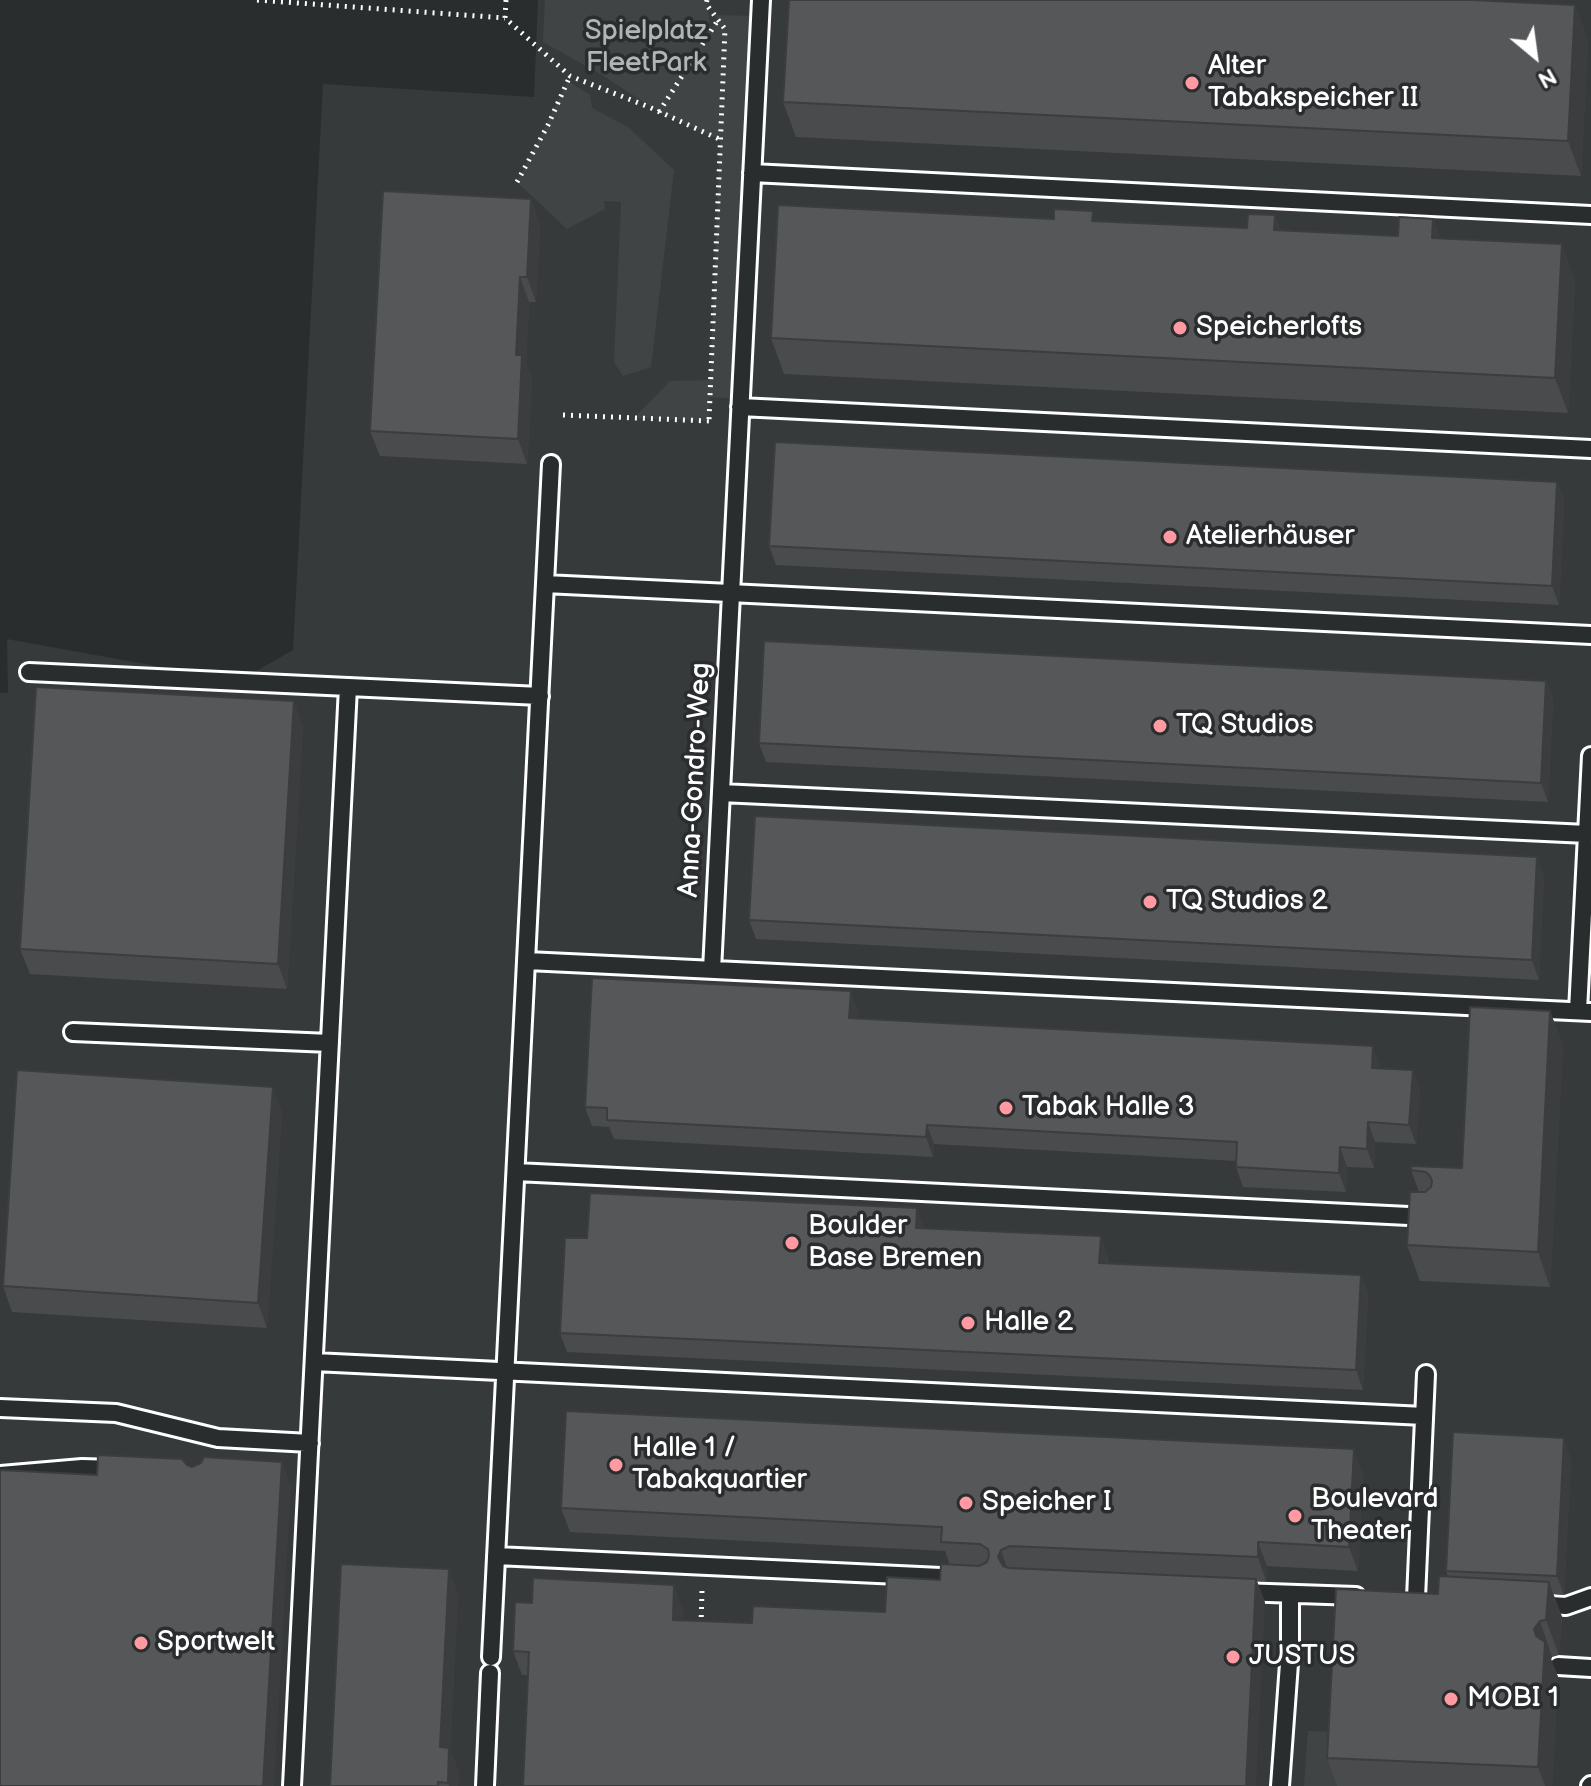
<!DOCTYPE html>
<meta charset="utf-8">
<style>
body{margin:0}
#map{position:relative;width:1591px;height:1786px;overflow:hidden;background:#2a2d2e;font-family:"Balsamiq Sans",sans-serif}
canvas{display:block}
.north{position:absolute;left:1495px;top:16px;width:80px;height:80px;-webkit-text-stroke:6px #2a2d2e;paint-order:stroke;rotate:151deg;font-size:22px;font-weight:700;line-height:32px;text-align:center;color:#fff}
.north::after{content:'';display:block;margin:auto;width:28px;height:36px;background:#fff;clip-path:polygon(50% 0,100% 100%,50% 72%,0 100%)}
</style>
<div id="map">
<canvas width="1591" height="1786"></canvas>
<div class="north">N</div>
</div>
<script>
const ctx = document.querySelector('canvas').getContext('2d');
ctx.lineJoin = 'round';
function fillPath(path, color) { ctx.fillStyle = color; ctx.fill(path, 'evenodd'); }
const toPath = rows => new Path2D(rows.map(r => 'M' + r).join(''));
function trace(path, color, width, dash) { ctx.strokeStyle = color; ctx.lineWidth = width; ctx.lineCap = dash ? 'butt' : 'round'; ctx.setLineDash(dash || []); ctx.stroke(path); }
function drawText(font, color, halo, rows, align = 'center') {
  ctx.font = font + ' "Balsamiq Sans",sans-serif'; ctx.lineWidth = 7; ctx.setLineDash([]); ctx.textBaseline = 'middle'; ctx.strokeStyle = halo; ctx.fillStyle = color; for (const [text, x, y, turn = 0] of rows) {
    ctx.save(); ctx.translate(x, y); ctx.rotate((+turn || 0) * Math.PI / 180); ctx.textAlign = isNaN(turn) ? turn : align; if (halo) ctx.strokeText(text, 0, 0); ctx.fillText(text, 0, 0); ctx.restore();
  }
}
fillPath(toPath([
 [538,0,1591,0,1591,1786,0,1786,0,693,8,693,7,639,239,681,293,650,323,84,534,97]
]), '#373a3b');
fillPath(toPath([
 [545,0,707,0,710,31,718,20,714,15,760,16,741,399,710,397,709,421,634,418,670,381,710,380,720,140,659,112,597,72,543,42],
 [568,81,590,95,592,108,628,127,674,170,651,367,623,376,614,362,621,202,604,201,605,209,567,229,517,182],
 [1308,1731,1343,1732,1340,1786,1304,1786]
]), '#414445');
const service = toPath([
 [752,173,1591,215],
 [740,407,1591,449],
 [545,584,1591,635],
 [29,672,540,696],
 [721,793,1587,834],
 [527,961,1591,1012],
 [712,970,761,0],
 [1578,1011,1591,756],
 [73,1032,330,1043],
 [516,1172,1429,1217],
 [314,1362,1424,1416],
 [0,1408,116,1413,218,1438,310,1443],
 [0,1475,82,1468,116,1469],
 [496,1556,962,1578],
 [1240,1592,1356,1596],
 [1416,1598,1426,1374],
 [1535,1604,1566,1606,1591,1597],
 [491,1657,551,464],
 [1558,1666,1591,1668],
 [292,1786,348,687],
 [485,1786,490,1673],
 [1280,1786,1290,1650,1290,1594],
 [1590,1786,1591,1785]
]);
trace(service, '#fff', 22);
trace(toPath([
 [257,0,505,18],
 [506,0,505,18,570,76,649,107,719,139],
 [707,0,706,4,725,29,709,421],
 [659,112,718,20],
 [517,182,548,125,570,76],
 [563,415,710,421],
 [701,1625,702,1591]
]), '#fff', 5, [2, 6]);
trace(service, '#2a2d2e', 16);
fillPath(toPath([
 [1575,5,1588,41,1581,176,796,137,783,102],
 [531,199,540,225,536,302,529,302,526,364,532,380,527,464,380,456,370,431],
 [1275,215,1280,230,1398,236,1433,219,1440,238,1575,280,1568,413,784,374,771,338,1096,221,1247,228],
 [1557,482,1564,501,1559,605,776,565,769,546],
 [1546,681,1553,700,1548,802,766,762,759,743],
 [303,726,287,989,30,974,20,949],
 [1544,876,1539,980,756,939,749,920],
 [858,1011,857,1018,1380,1065,1380,1068,1420,1089,1416,1144,1375,1142,1374,1168,1347,1167,1346,1192,1243,1187,1236,1167,1236,1161,934,1144,933,1157,614,1139,609,1127,592,1126,585,1107],
 [1550,1011,1563,1046,1550,1287,1420,1281,1407,1245,1419,1192,1411,1170,1462,1168],
 [282,1112,267,1328,12,1312,3,1286],
 [924,1228,1108,1255,1108,1263,1361,1275,1368,1295,1363,1390,567,1352,560,1333,587,1238],
 [1571,1458,1564,1595,1553,1594,1562,1617,1559,1655,1552,1657,1551,1659,1558,1677,1552,1786,1337,1786,1327,1758,1438,1594,1448,1577,1446,1571],
 [1363,1473,1358,1571,1267,1566,1266,1581,1257,1581,1265,1603,528,1675,522,1675,513,1651,683,1609,682,1620,752,1623,885,1612,940,1580,950,1565,945,1551,570,1532,561,1508],
 [458,1594,450,1750,459,1773,458,1786,330,1786]
]), '#494b4c');
fillPath(toPath([
 [1575,5,1588,41,1581,176,1568,141],
 [531,199,540,225,536,302,527,277],
 [1275,215,1287,250,1274,230],
 [1433,219,1446,254,1432,238],
 [1562,244,1575,280,1568,413,1555,378],
 [520,277,529,302,526,364,532,380,527,464,518,439,516,355],
 [1557,482,1564,501,1559,605,1552,586],
 [1546,681,1553,700,1548,802,1541,783],
 [294,701,303,726,287,989,278,964],
 [1537,857,1544,876,1539,980,1532,960],
 [851,991,858,1011,856,1037,849,1018],
 [1550,1011,1563,1046,1550,1287,1538,1252],
 [1373,1046,1380,1065,1379,1087,1372,1068],
 [1413,1070,1420,1089,1416,1144,1409,1125],
 [273,1087,282,1112,267,1328,258,1303],
 [1368,1122,1375,1142,1374,1168,1367,1149],
 [927,1125,934,1144,933,1157,926,1137],
 [1340,1147,1347,1167,1346,1192,1339,1173],
 [917,1208,924,1227,923,1247,916,1228],
 [1101,1236,1108,1255,1106,1282,1099,1263],
 [1361,1275,1368,1295,1363,1390,1356,1370],
 [1564,1438,1571,1458,1564,1595,1557,1576],
 [1354,1449,1363,1473,1358,1571,1349,1547],
 [282,1462,291,1487,274,1786,263,1786],
 [1258,1542,1267,1566,1266,1581,1258,1557],
 [1001,1550,1009,1574,1007,1581,998,1557],
 [449,1569,458,1594,450,1750,459,1773,458,1786,449,1786,440,1747],
 [1256,1579,1265,1603,1256,1786,1246,1786],
 [1549,1582,1562,1617,1559,1655,1546,1620],
 [674,1585,683,1609,681,1644,673,1620],
 [1540,1621,1552,1657,1551,1659,1558,1677,1552,1786,1545,1786,1538,1767,1536,1636,1534,1629]
]), '#3c3d3e');
const building = toPath([
 [789,0,1471,0,1575,5,1568,141,783,102,789,0],
 [383,191,531,199,527,277,520,277,516,355,522,355,518,439,370,431,383,191],
 [778,205,1054,219,1054,209,1093,211,1092,221,1247,228,1248,214,1275,215,1274,230,1398,236,1399,217,1433,219,1432,238,1562,244,1555,378,771,338,778,205],
 [775,442,1557,482,1552,586,769,546,775,442],
 [764,641,1546,681,1541,783,759,743,764,641],
 [36,687,294,701,278,964,20,949,36,687],
 [755,816,1537,857,1532,960,749,920,755,816],
 [592,978,851,991,849,1018,1373,1046,1372,1068,1413,1070,1409,1125,1368,1122,1367,1149,1340,1147,1339,1173,1236,1167,1237,1142,927,1125,926,1137,607,1120,607,1108,585,1107,592,978],
 [1470,1007,1550,1011,1538,1252,1407,1245,1410,1192,1425,1192,1431,1187,1432,1181,1430,1176,1426,1172,1411,1170,1411,1166,1462,1168,1470,1007],
 [17,1070,273,1087,258,1303,3,1286,17,1070],
 [590,1193,917,1208,916,1228,1101,1236,1099,1263,1361,1275,1356,1370,560,1333,565,1238,587,1238,590,1193],
 [566,1411,1354,1449,1349,1547,1258,1542,1258,1557,1010,1546,1001,1550,998,1557,1003,1566,1009,1568,1256,1579,1246,1786,523,1786,529,1652,513,1651,515,1602,532,1603,533,1578,674,1585,673,1620,752,1623,753,1606,885,1612,887,1577,940,1580,941,1564,979,1566,987,1562,989,1556,988,1549,980,1544,941,1542,942,1527,561,1508,566,1411],
 [1453,1432,1564,1438,1557,1576,1446,1571,1453,1432],
 [98,1455,182,1459,187,1465,192,1467,201,1463,204,1457,282,1462,263,1786,0,1786,0,1470,97,1475,98,1455],
 [341,1564,449,1569,440,1747,449,1748,448,1783,438,1782,438,1786,330,1786,341,1564],
 [1439,1576,1549,1582,1546,1620,1540,1621,1534,1629,1536,1636,1545,1642,1538,1767,1327,1758,1336,1589,1438,1594,1439,1576]
]);
fillPath(building, '#555758');
trace(building, '#3c3d3e', 2);
for (const [x, y, r, color] of [
 [1192,83,8,"#ff9aa2"],
 [1180,328,8,"#ff9aa2"],
 [1170,537,8,"#ff9aa2"],
 [1160,726,8,"#ff9aa2"],
 [1150,902,8,"#ff9aa2"],
 [1006,1108,8,"#ff9aa2"],
 [792,1243,8,"#ff9aa2"],
 [968,1323,8,"#ff9aa2"],
 [616,1465,8,"#ff9aa2"],
 [966,1503,8,"#ff9aa2"],
 [1295,1516,8,"#ff9aa2"],
 [141,1643,8,"#ff9aa2"],
 [1233,1657,8,"#ff9aa2"],
 [1451,1699,8,"#ff9aa2"]
]) { const dot = new Path2D(); dot.arc(x, y, r, 0, 2 * Math.PI); ctx.fillStyle = color; ctx.fill(dot); trace(dot, '#2a2d2e', 3); }
drawText('28px', '#b3b4b5', '#2a2d2e', [
 ["Spielplatz",646,32],
 ["FleetPark",646,64]
]);
drawText('28px', '#fff', '#2a2d2e', [
 ["Alter",1208,67],
 ["Tabakspeicher II",1208,99],
 ["Speicherlofts",1196,328],
 ["Atelierhäuser",1186,537],
 ["TQ Studios",1176,726],
 ["TQ Studios 2",1166,902],
 ["Tabak Halle 3",1022,1108],
 ["Boulder",808,1227],
 ["Base Bremen",808,1259],
 ["Halle 2",984,1323],
 ["Halle 1 /",632,1449],
 ["Tabakquartier",632,1481],
 ["Boulevard",1311,1500],
 ["Theater",1311,1532],
 ["Speicher I",982,1503],
 ["Sportwelt",157,1643],
 ["JUSTUS",1249,1657],
 ["MOBI 1",1467,1699]
], 'left');
drawText('28px', '#fff', '#2a2d2e', [
 ["Anna-Gondro-Weg",696,780,-87]
]);
</script>
